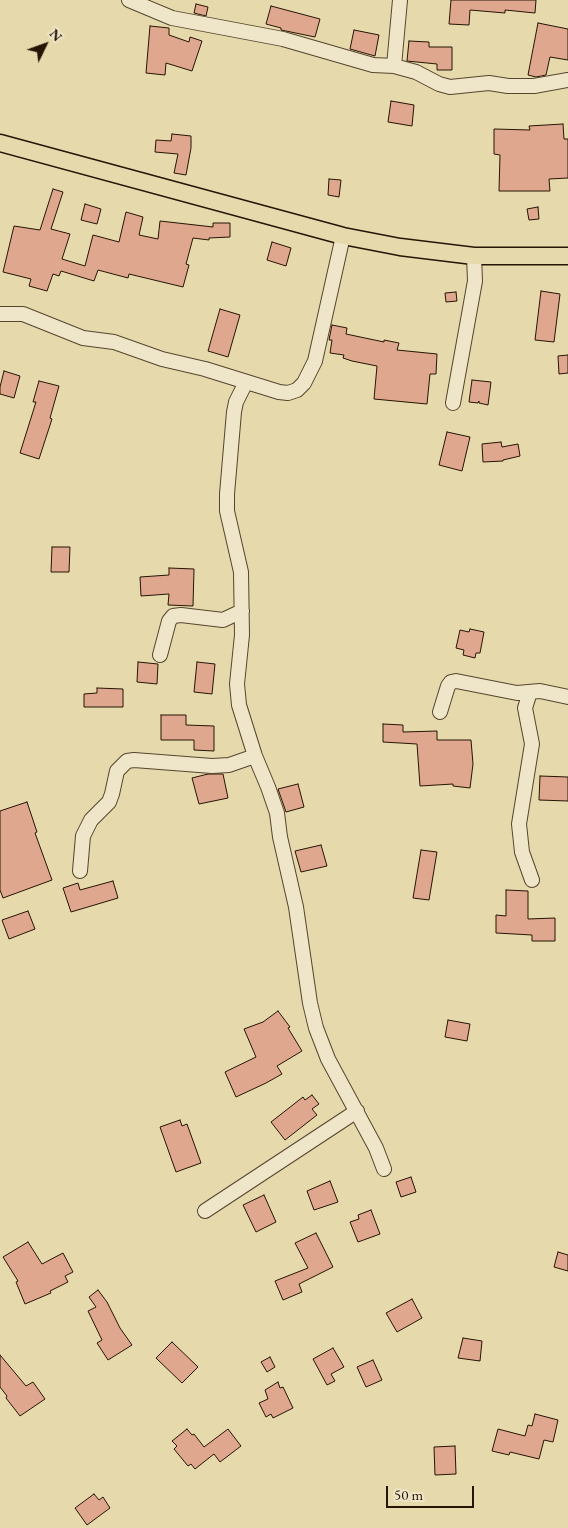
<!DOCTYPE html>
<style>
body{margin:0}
#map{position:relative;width:568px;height:1528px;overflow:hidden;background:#e6d9ac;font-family:"EB Garamond",serif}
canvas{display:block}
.north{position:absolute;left:20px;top:20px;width:50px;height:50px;-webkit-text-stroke:4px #efe6c9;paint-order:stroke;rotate:48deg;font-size:14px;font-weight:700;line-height:20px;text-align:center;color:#261404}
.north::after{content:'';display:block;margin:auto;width:18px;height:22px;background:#261404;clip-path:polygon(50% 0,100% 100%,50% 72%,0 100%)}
.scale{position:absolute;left:386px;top:1486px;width:88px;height:22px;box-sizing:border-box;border:2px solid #261404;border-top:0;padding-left:6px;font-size:15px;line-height:18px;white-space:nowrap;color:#261404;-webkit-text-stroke:4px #efe6c9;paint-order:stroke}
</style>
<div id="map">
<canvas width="568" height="1528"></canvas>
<div class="north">N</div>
<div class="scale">50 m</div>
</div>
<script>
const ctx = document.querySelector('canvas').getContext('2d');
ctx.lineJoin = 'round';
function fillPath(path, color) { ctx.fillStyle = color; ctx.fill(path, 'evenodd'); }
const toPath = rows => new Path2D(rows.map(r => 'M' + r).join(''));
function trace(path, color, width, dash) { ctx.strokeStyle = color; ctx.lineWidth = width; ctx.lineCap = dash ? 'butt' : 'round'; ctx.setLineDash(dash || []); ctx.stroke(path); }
const building = toPath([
 [451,0,536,0,535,13,505,10,505,13,470,10,469,25,449,24,451,0],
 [196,4,208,7,206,16,194,13,196,4],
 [271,6,320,19,315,37,281,30,281,28,266,24,271,6],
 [538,23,568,29,568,60,550,57,546,75,536,77,528,75,538,23],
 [150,26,169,28,169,35,189,42,190,37,202,41,192,71,166,63,165,75,146,73,150,26],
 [354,30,379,35,375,56,350,49,354,30],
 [409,41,429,42,429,47,452,47,452,70,437,70,437,64,407,61,409,41],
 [391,101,414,105,412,126,388,122,391,101],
 [563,124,564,139,568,139,568,178,549,179,550,191,499,191,500,155,494,154,494,129,530,130,529,126,563,124],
 [172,134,191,136,191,148,186,175,174,173,178,154,155,152,156,140,171,141,172,134],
 [329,179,341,180,339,197,328,195,329,179],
 [53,189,63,192,51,229,70,234,62,259,85,266,93,235,119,242,126,212,143,217,139,235,158,239,160,221,213,227,213,223,230,223,230,237,209,238,209,240,193,238,186,264,189,265,183,287,129,274,128,278,98,270,94,281,61,271,59,276,53,274,47,291,29,286,31,279,3,272,14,226,40,230,53,189],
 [85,204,101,209,97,224,81,220,85,204],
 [538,207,539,219,529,220,527,209,538,207],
 [272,242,291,248,286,266,267,260,272,242],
 [541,291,560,294,554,342,535,340,541,291],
 [456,292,457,301,446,302,445,293,456,292],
 [220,309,240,315,228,357,208,351,220,309],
 [332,325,347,328,346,334,384,342,384,340,399,343,397,350,437,354,436,374,430,374,427,404,374,399,377,366,352,361,343,358,344,355,330,353,332,340,329,340,332,325],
 [568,355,568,373,559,374,558,356,568,355],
 [4,371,20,376,14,398,0,394,0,387,4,371],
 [472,380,491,382,488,405,479,403,479,401,478,403,469,402,472,380],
 [39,381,59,386,50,418,52,419,39,459,20,453,36,402,33,402,39,381],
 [447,432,470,437,462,471,439,465,447,432],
 [501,442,502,447,518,444,520,456,503,460,503,461,483,462,482,444,501,442],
 [52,547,70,547,69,572,51,572,52,547],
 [169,568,194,569,193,606,168,605,169,594,141,596,140,577,169,575,169,568],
 [470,629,484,632,480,653,476,653,475,658,463,655,464,650,456,648,460,630,469,632,470,629],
 [138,662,158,664,157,684,137,682,138,662],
 [197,662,215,664,212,694,194,692,197,662],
 [97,688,123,689,123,707,84,707,84,694,97,693,97,688],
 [161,715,186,715,186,725,214,726,214,751,194,750,194,740,161,740,161,715],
 [383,724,403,725,403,732,437,731,437,740,471,740,473,764,470,788,453,786,453,784,420,786,417,744,383,742,383,724],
 [208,774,223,774,228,798,199,804,192,778,208,774],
 [540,776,568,777,568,801,539,800,540,776],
 [298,784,304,807,286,812,278,789,298,784],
 [27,802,37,832,35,833,52,880,3,898,0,890,0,811,27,802],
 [321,845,327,866,301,872,295,851,321,845],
 [421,850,437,852,429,900,413,898,421,850],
 [113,881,118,898,71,912,63,888,78,883,80,890,113,881],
 [506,890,528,891,528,919,555,918,555,941,532,941,532,935,496,933,496,915,506,916,506,890],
 [28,911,35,929,9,939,2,920,28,911],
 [278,1011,290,1027,288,1028,302,1051,277,1066,282,1074,266,1083,236,1097,225,1072,256,1057,244,1029,263,1022,278,1011],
 [448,1020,470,1024,467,1041,445,1037,448,1020],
 [312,1095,319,1104,312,1109,317,1115,285,1140,271,1122,303,1097,305,1100,312,1095],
 [180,1120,182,1126,187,1124,201,1163,176,1172,160,1127,180,1120],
 [411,1177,416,1192,401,1197,396,1182,411,1177],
 [330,1181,338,1202,314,1210,307,1191,330,1181],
 [264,1195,276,1222,256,1232,243,1205,264,1195],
 [371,1210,380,1234,358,1242,350,1222,359,1219,358,1215,371,1210],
 [316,1233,333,1267,299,1284,302,1292,283,1300,275,1281,308,1268,295,1243,316,1233],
 [28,1242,42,1264,63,1253,73,1272,65,1276,68,1282,50,1291,51,1293,25,1304,16,1282,18,1281,3,1257,28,1242],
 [558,1252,568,1255,568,1271,554,1267,558,1252],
 [98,1290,107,1302,120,1328,132,1345,108,1360,97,1343,102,1340,88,1311,96,1307,89,1297,98,1290],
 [412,1299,422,1318,397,1332,386,1313,412,1299],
 [463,1338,482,1341,480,1361,458,1358,463,1338],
 [172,1342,198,1367,182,1383,156,1358,172,1342],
 [333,1348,344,1367,331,1374,335,1381,327,1385,313,1359,333,1348],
 [0,1355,26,1386,33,1382,45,1399,20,1416,6,1398,7,1396,0,1387,0,1355],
 [270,1357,275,1367,267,1372,261,1362,270,1357],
 [373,1360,382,1380,366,1387,357,1367,373,1360],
 [278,1382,280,1388,283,1387,293,1408,273,1418,271,1414,266,1417,259,1403,268,1399,265,1390,278,1382],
 [535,1414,558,1420,553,1442,544,1440,539,1459,510,1452,509,1455,492,1451,498,1429,525,1436,528,1425,532,1426,535,1414],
 [187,1429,192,1435,194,1434,204,1447,228,1429,241,1446,220,1462,214,1454,195,1469,191,1464,188,1466,174,1449,177,1446,172,1441,187,1429],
 [455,1446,456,1474,435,1475,434,1447,455,1446],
 [94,1494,99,1500,103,1497,110,1508,87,1525,75,1508,94,1494]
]);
fillPath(building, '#dfa78d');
trace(building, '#261404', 1);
const minor = toPath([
 [129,0,172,18,283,39,373,65,394,66,416,72,439,84,450,87,489,83,508,86,534,86,568,80],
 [394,66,400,0],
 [0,314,23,314,83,338,114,342,162,359,205,369,279,392,288,393,297,390,304,383,315,361,343,236],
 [246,382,236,402,234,412,227,494,227,511,241,572,242,635,237,684,239,705,255,756,268,787,277,813,280,837,296,907,310,1003,316,1028,328,1059,376,1148,384,1169],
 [453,403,475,281,474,256],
 [160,655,169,621,173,616,181,615,223,620,242,611],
 [530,692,525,708,532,744,519,824,522,852,532,880],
 [440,712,448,686,451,682,456,681,517,693,540,691,568,697],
 [80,871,83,836,91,820,109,802,112,794,117,771,127,761,134,760,212,766,229,765,255,756],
 [205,1211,357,1111]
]);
const major = toPath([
 [0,143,343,236,400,247,474,256,568,256]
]);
trace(minor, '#56452e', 16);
trace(major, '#261404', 19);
trace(minor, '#efe6c9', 14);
trace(major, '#e6d9ac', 16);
</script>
